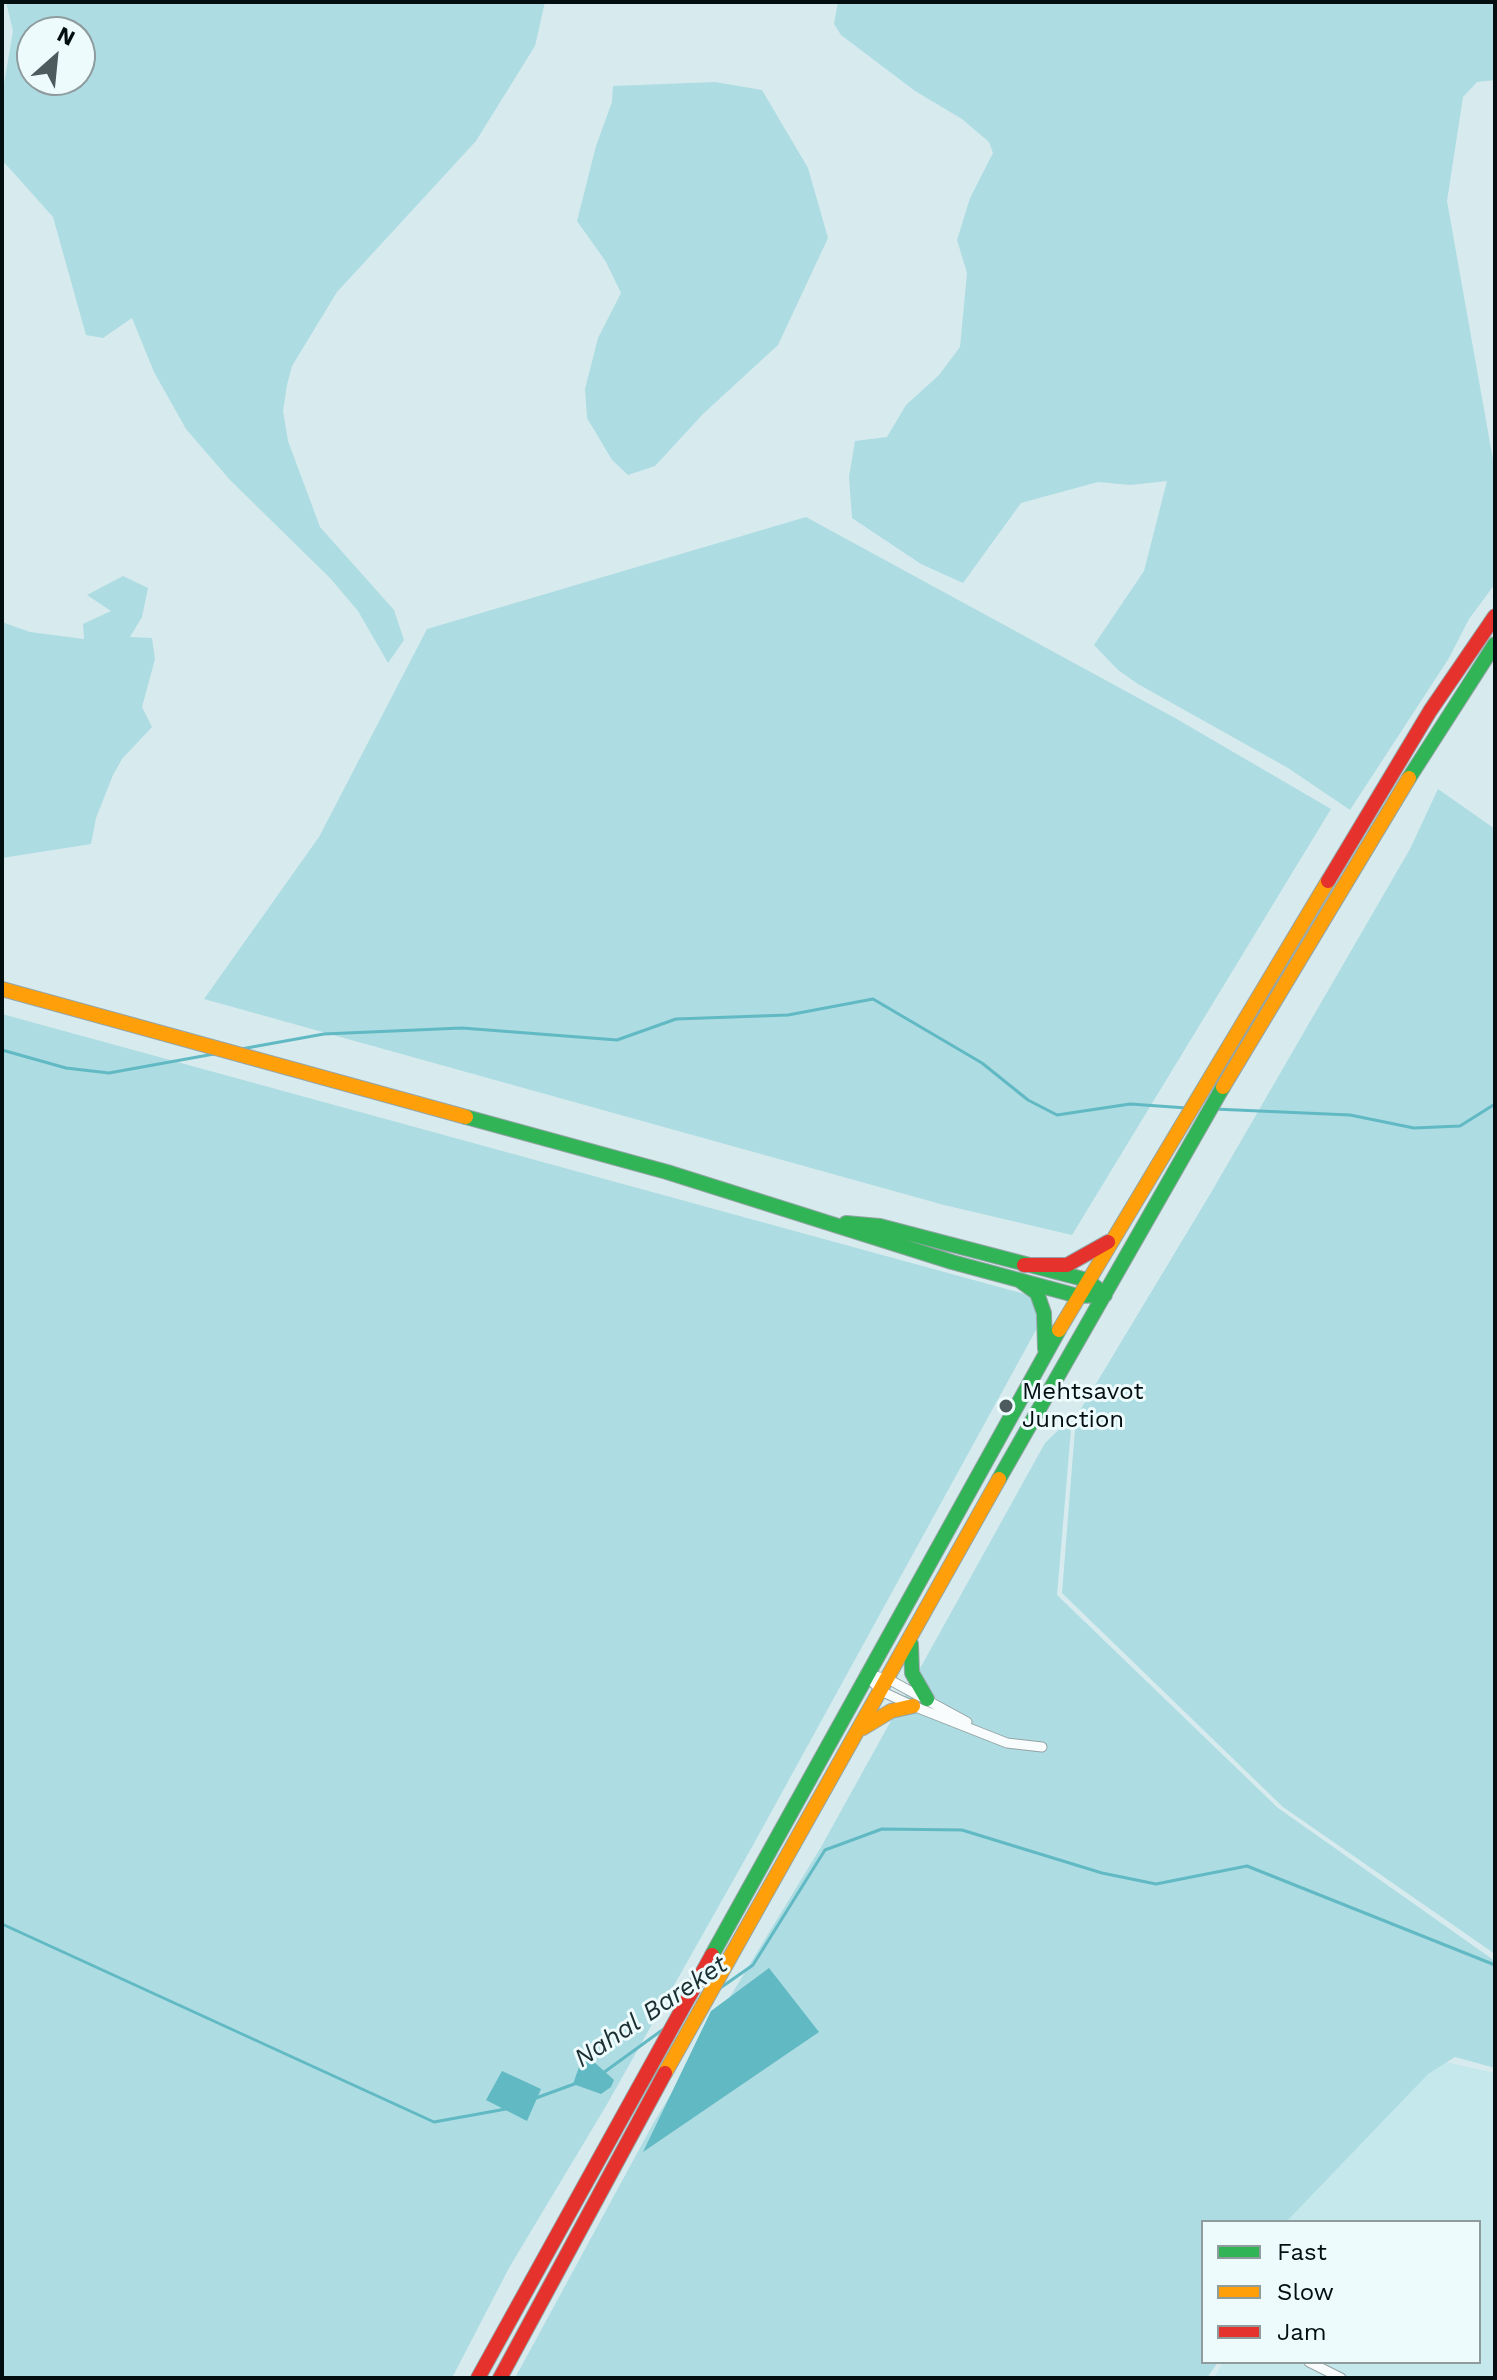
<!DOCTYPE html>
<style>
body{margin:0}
#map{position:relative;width:1497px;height:2380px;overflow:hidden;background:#d7ebee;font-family:"Work Sans",sans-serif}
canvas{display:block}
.frame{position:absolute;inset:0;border:4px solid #030e10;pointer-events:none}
.legend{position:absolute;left:1201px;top:2220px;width:280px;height:144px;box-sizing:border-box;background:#edfbfd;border:2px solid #8f9c9e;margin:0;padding:10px 14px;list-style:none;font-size:24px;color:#030e10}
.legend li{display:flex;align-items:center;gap:16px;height:40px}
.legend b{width:40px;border:2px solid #8f9c9e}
.north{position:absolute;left:16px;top:16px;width:80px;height:80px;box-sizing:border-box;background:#edfbfd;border:2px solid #8f9c9e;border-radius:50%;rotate:27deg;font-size:22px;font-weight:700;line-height:32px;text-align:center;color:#030e10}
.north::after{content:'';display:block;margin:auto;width:28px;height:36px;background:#4d5b5e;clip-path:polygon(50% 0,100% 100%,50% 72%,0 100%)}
</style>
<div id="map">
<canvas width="1497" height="2380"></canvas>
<div class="frame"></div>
<ul class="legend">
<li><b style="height:10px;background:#30b455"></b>Fast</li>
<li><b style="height:10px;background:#ff9f0a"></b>Slow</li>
<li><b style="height:10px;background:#e5322d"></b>Jam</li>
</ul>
<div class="north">N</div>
</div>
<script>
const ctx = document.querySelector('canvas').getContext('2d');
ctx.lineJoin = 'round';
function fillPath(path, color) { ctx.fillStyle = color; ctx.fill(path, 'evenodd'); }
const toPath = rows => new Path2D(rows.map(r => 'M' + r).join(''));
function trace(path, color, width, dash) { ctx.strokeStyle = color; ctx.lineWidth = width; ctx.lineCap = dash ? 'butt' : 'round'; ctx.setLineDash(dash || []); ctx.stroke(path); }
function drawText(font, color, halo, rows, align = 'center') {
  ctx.font = font + ' "Work Sans",sans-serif'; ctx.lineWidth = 6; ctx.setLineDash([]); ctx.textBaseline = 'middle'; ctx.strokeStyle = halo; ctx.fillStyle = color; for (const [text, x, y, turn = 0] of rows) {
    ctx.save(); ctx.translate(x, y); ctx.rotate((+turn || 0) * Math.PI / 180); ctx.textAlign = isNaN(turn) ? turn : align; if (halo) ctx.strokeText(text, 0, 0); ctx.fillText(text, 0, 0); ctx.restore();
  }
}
fillPath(toPath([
 [1432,2059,1495,2073,1495,2378,1214,2378,1223,2362,1479,2362,1479,2222,1230,2222]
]), '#c5e8ec');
fillPath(toPath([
 [6,2,545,2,535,46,476,141,337,292,292,366,287,385,283,411,288,441,320,527,394,610,404,640,388,663,358,611,330,578,230,480,186,429,154,372,132,318,103,338,86,335,53,217,2,160,2,96,13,31],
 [80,32,80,80,32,80,32,32],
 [838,2,1495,2,1495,80,1477,82,1463,97,1447,201,1495,471,1495,584,1469,619,1449,658,1350,810,1288,768,1138,684,1118,670,1094,645,1144,571,1167,481,1130,485,1098,482,1021,503,963,583,921,564,852,518,849,477,855,441,887,437,906,405,939,375,960,347,967,273,957,240,970,198,993,153,989,142,962,119,915,91,841,35,834,24],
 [715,82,762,90,808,168,828,238,778,345,703,414,655,466,628,475,612,460,587,418,585,389,598,338,621,293,606,262,577,221,596,146,612,102,613,86],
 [806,517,1175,718,1331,809,1072,1235,944,1205,204,999,319,837,427,629],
 [123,576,148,588,142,617,130,637,152,638,155,659,142,707,152,727,122,759,113,775,96,818,91,844,2,858,2,622,30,632,84,639,83,624,111,611,87,595],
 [1438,789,1495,829,1495,1954,1283,1807,1062,1593,1076,1417,1212,1191,1410,849],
 [2,1014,1032,1296,1041,1321,752,1847,606,2106,509,2268,452,2378,2,2378],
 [1072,1417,1057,1595,1278,1808,1495,1961,1495,2068,1455,2057,1428,2074,1286,2222,1203,2222,1203,2362,1218,2362,1207,2378,515,2378,654,2122,821,1847,1045,1443]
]), '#addce2');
fillPath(toPath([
 [769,1968,819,2032,643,2152,711,2011],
 [584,2053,614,2080,611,2087,601,2094,573,2084],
 [502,2071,541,2089,527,2121,486,2100]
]), '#61b9c3');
trace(toPath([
 [241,1049,324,1034,462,1028,617,1040,676,1019,788,1015,873,999,982,1063,1028,1100,1057,1115,1130,1104,1187,1108],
 [2,1050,66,1068,109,1073,214,1054],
 [1214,1109,1350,1115,1414,1128,1460,1126,1495,1104],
 [2,1924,434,2122,506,2109],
 [716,1991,753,1965,825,1850,882,1829,962,1830,1102,1873,1156,1884,1247,1866,1495,1965],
 [603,2073,665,2028],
 [536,2098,577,2083]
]), '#61b9c3', 3);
const street = toPath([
 [865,1674,881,1691,913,1706,1007,1743,1042,1747],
 [866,1674,888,1679,967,1722],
 [1309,2362,1341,2378]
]);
const fast = toPath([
 [1409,778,1495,644],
 [466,1117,667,1172,952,1262,1078,1296,1105,1295],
 [846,1223,880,1226,1087,1280,1105,1295],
 [1019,1280,1037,1293,1044,1313,1045,1349],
 [999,1479,1223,1087],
 [911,1644,912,1673,927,1699],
 [712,1955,1059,1330]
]);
const slow = toPath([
 [2,989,466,1117],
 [1223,1087,1409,778],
 [1059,1330,1328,881],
 [863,1728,891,1711,913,1706],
 [665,2073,999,1479]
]);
const jam = toPath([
 [1328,881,1430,711,1495,616],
 [1024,1265,1067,1265,1108,1242],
 [478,2378,712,1955],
 [500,2378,665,2073]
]);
trace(street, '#94a4a6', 11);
trace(fast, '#94a4a6', 16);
trace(slow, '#94a4a6', 16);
trace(jam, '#94a4a6', 16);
trace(street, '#f9fcfc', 9);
trace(fast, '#30b455', 14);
trace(slow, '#ff9f0a', 14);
trace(jam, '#e5322d', 14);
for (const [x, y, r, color] of [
 [1006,1406,8,"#4d5b5e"]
]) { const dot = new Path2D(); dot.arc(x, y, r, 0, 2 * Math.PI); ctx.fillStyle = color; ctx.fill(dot); trace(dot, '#edfbfd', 3); }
drawText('24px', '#030e10', '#edfbfd', [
 ["Mehtsavot",1022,1392],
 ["Junction",1022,1420]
], 'left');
drawText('italic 26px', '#1b2f32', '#edfbfd', [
 ["Nahal Bareket",651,2012,-34]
]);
</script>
